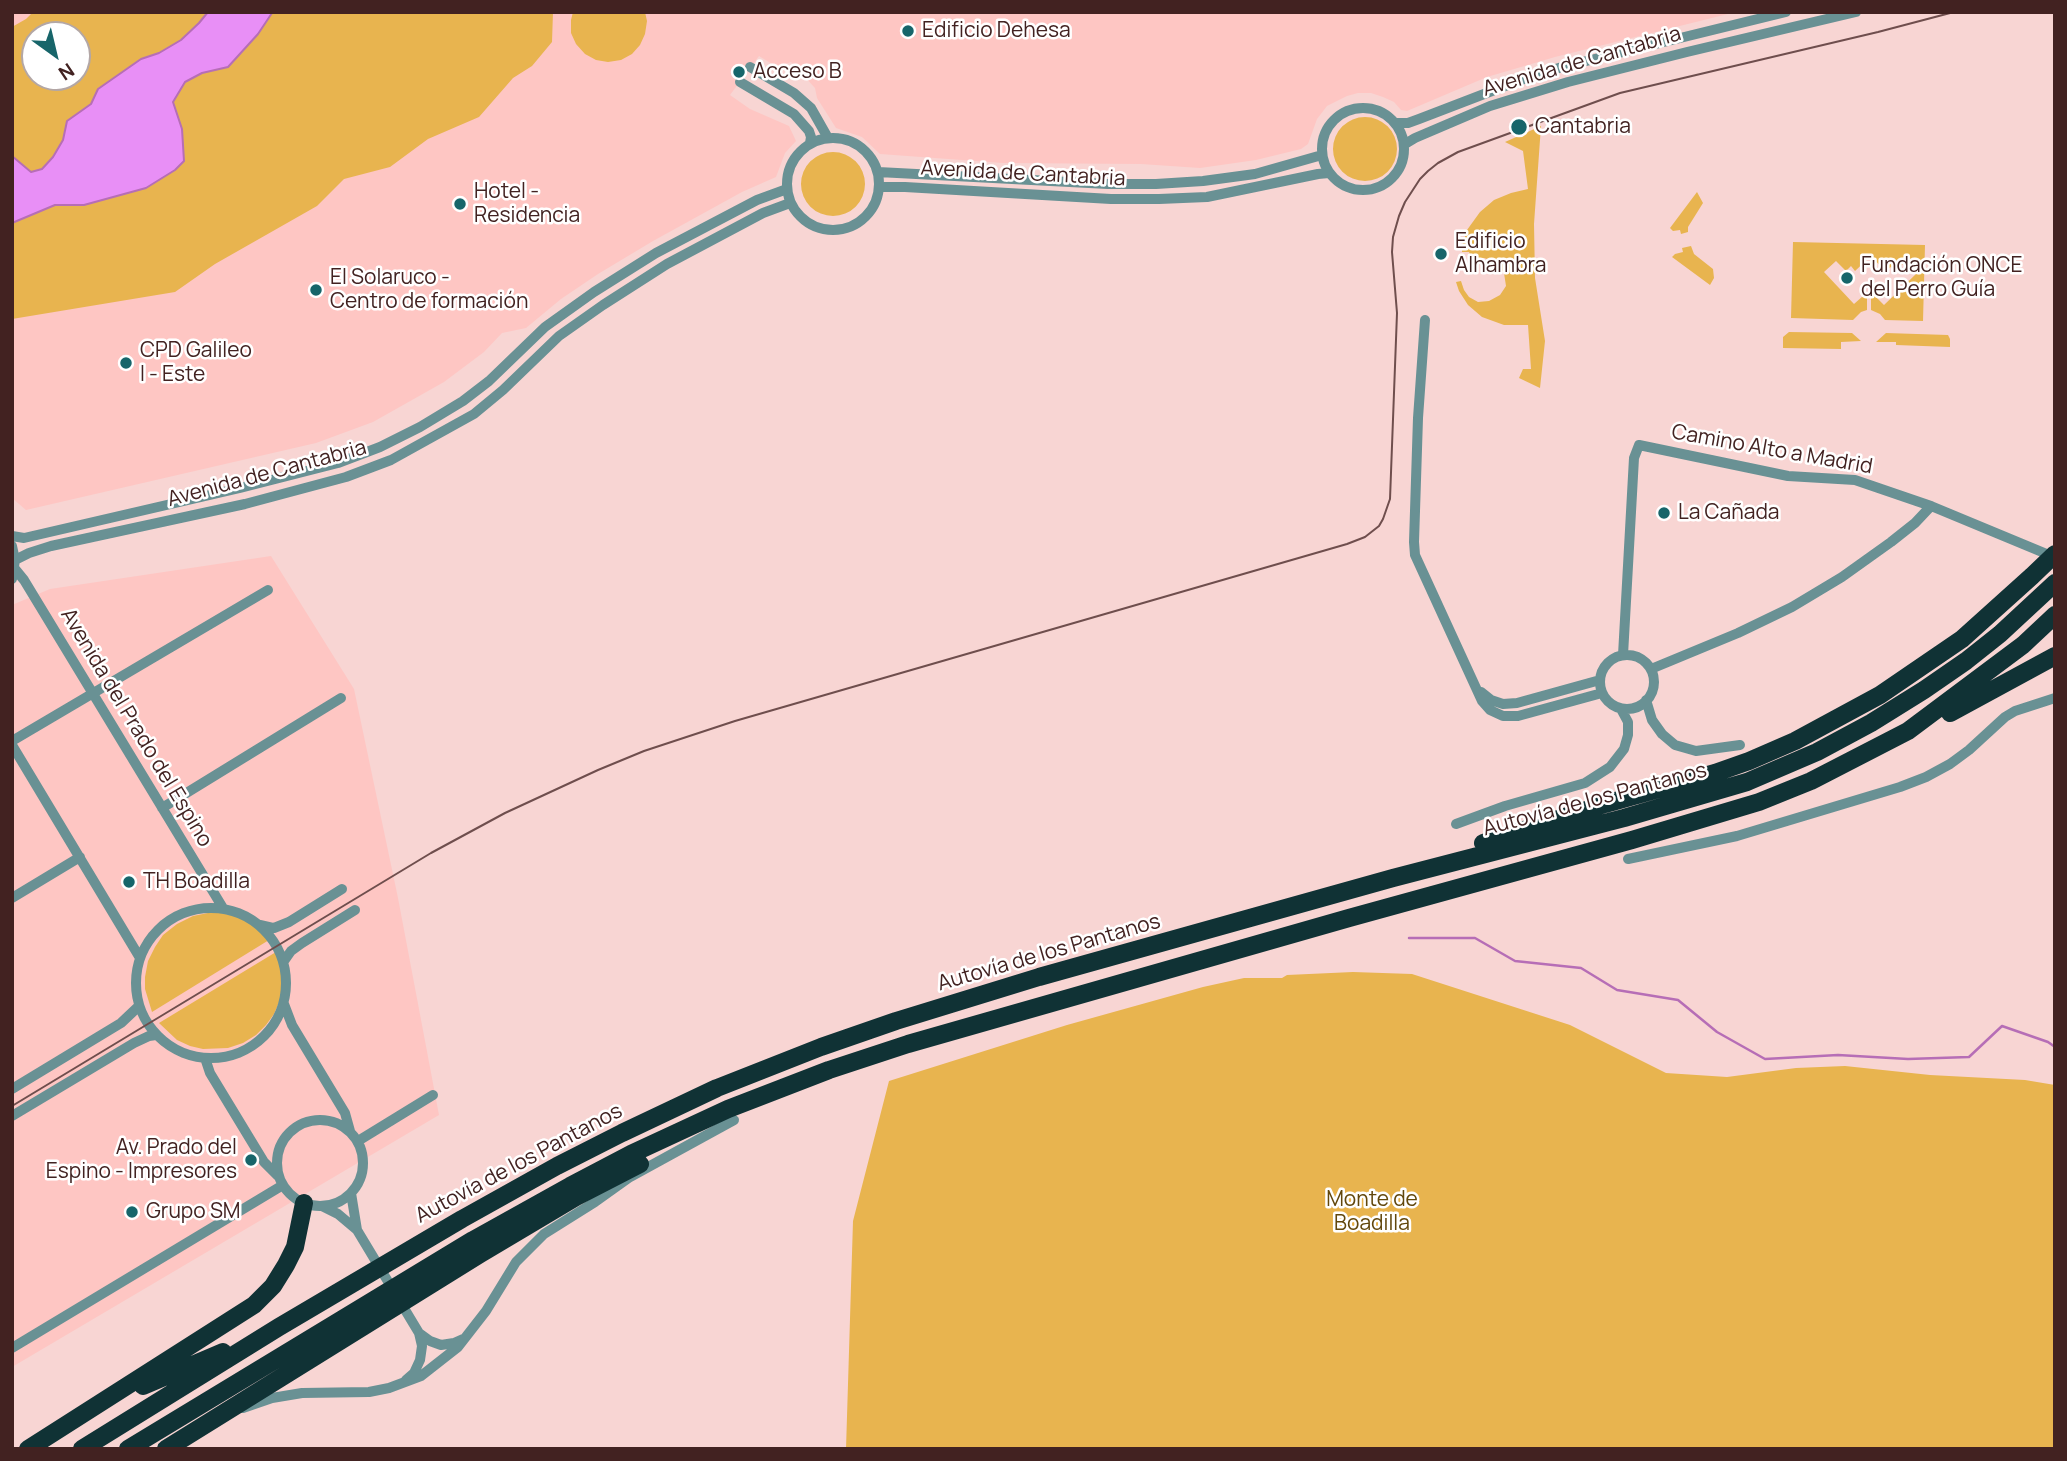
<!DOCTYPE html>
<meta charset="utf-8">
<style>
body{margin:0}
#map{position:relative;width:2067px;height:1461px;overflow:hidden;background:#f8d5d3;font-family:Manrope,sans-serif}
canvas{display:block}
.frame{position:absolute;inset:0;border:14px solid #422221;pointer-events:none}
.north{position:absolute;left:21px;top:21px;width:70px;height:70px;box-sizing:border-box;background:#fff;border:2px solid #b3a7a6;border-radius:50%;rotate:146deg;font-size:19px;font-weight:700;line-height:28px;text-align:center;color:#422221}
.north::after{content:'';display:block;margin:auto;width:24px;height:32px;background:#17656a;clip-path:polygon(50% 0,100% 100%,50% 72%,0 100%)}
</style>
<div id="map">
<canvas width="2067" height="1461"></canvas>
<div class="frame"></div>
<div class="north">N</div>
</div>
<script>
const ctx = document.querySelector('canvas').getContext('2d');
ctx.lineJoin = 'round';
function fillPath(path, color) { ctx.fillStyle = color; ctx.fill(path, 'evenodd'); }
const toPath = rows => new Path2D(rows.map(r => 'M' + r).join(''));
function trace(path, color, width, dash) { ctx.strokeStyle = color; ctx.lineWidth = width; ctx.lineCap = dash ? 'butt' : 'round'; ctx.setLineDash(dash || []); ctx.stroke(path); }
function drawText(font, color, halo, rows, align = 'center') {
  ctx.font = font + ' Manrope,sans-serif'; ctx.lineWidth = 5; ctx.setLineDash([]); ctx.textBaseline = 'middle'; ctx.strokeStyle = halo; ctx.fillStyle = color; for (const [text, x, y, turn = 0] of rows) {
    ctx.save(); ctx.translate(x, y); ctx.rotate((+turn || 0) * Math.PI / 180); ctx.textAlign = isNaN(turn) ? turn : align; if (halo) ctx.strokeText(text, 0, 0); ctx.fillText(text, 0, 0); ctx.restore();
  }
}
fillPath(toPath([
 [12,12,1736,12,1555,57,1487,77,1407,111,1401,110,1394,102,1383,97,1371,93,1358,93,1347,96,1327,106,1317,119,1308,144,1301,149,1256,160,1200,168,1141,164,1003,163,880,154,862,137,836,128,817,98,815,88,791,62,777,67,759,56,730,95,750,109,789,126,796,141,785,153,776,177,742,192,653,241,598,274,561,299,526,328,502,333,484,352,444,382,373,422,316,443,26,510,12,498],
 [35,35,77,35,77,77,35,77],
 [271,556,354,689,398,898,439,1115,12,1367,12,605,50,589]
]), '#fec6c3');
fillPath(toPath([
 [33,12,553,12,552,42,532,66,513,78,479,117,428,139,390,167,344,179,317,206,215,264,175,292,12,319,12,27,26,19],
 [35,35,77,35,77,77,35,77],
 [573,12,645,12,647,21,645,34,640,45,632,54,621,60,608,62,596,60,585,54,576,44,571,33,571,20],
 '1333 149a32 32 0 1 1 64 0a32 32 0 1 1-64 0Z',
 [1541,126,1534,224,1535,278,1545,341,1540,388,1519,378,1523,369,1531,369,1528,325,1504,325,1482,317,1468,305,1459,291,1456,282,1461,281,1464,290,1469,297,1478,302,1489,301,1500,295,1506,286,1504,273,1496,262,1484,258,1473,263,1469,252,1462,252,1462,246,1467,230,1480,212,1494,200,1511,193,1528,189,1523,151,1505,142],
 '801 184a32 32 0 1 1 64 0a32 32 0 1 1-64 0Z',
 [1697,192,1703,203,1688,227,1688,232,1681,234,1680,230,1673,231,1670,228],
 [1793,242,1925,245,1923,321,1885,320,1880,314,1871,310,1871,296,1874,295,1884,305,1916,274,1905,262,1895,271,1891,267,1885,271,1871,256,1855,271,1851,266,1846,271,1836,261,1824,272,1854,304,1863,296,1867,296,1867,310,1861,312,1853,320,1791,318],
 [1691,246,1694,254,1713,269,1714,278,1710,285,1672,257,1675,254,1683,252,1682,248],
 [1789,332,1852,333,1861,341,1841,342,1841,349,1783,348,1783,337],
 [1886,333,1948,335,1950,339,1950,347,1896,345,1896,342,1876,342],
 [208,913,221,913,235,916,248,921,259,929,269,940,152,1012,145,989,145,977,148,961,155,947,163,935,177,924,193,916],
 [276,952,281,969,282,983,280,1000,274,1014,266,1025,256,1035,243,1043,228,1048,203,1049,190,1046,177,1040,159,1023],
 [1353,972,1412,974,1570,1025,1666,1073,1727,1077,1796,1068,1845,1066,1930,1075,2025,1080,2055,1085,2055,1449,846,1449,853,1221,889,1081,1067,1025,1203,987,1244,978,1282,978,1287,975]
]), '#e8b44f');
const water = toPath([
 [208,12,272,13,258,34,228,67,202,73,185,82,173,102,182,129,184,161,175,170,146,188,84,205,55,205,12,223,12,156,31,172,42,169,53,157,63,140,67,121,91,104,98,89,141,59,159,53,181,40,199,23,208,12]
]);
fillPath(water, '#e88ff6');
trace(water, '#b66eb6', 2);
trace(toPath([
 [1409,938,1475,938,1515,961,1581,968,1617,990,1678,1000,1717,1032,1765,1059,1838,1055,1908,1059,1969,1057,2002,1026,2048,1042,2055,1047]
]), '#b66eb6', 2.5);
trace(toPath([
 [750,67,794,93,811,108,828,138],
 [740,82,794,114,809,131,811,137,810,143],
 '1322 149a41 41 0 1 1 82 0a41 41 0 1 1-82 0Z',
 [1396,123,1408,123,1419,119,1518,81,1562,67,1786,12],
 '787 184a46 46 0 1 1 92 0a46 46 0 1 1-92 0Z',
 [1405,144,1415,138,1490,106,1568,82,1687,52,1856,12],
 [878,172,1108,184,1156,184,1203,181,1255,174,1322,155],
 [879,187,905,187,1111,199,1159,199,1207,197,1318,174,1329,173],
 [1425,320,1418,418,1414,542,1415,555,1482,701,1490,710,1503,716,1518,716,1602,693],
 [12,536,24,538,240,488,338,463,380,447,420,427,463,401,489,381,545,327,594,292,656,253,757,200,787,189],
 [12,546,15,560,12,579],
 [15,560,29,553,51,546,245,504,346,477,391,460,474,414,503,390,559,336,603,305,667,264,763,213,790,203],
 [15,569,24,580,223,908],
 [1623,655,1634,458,1639,445,1788,476,1855,480,1931,506,2054,557],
 '1600 682a27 27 0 1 1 54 0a27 27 0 1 1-54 0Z',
 [1651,669,1738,633,1792,607,1842,577,1891,542,1915,523,1931,506],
 [1481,692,1491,700,1503,704,1517,703,1600,680],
 [1646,700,1652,720,1662,734,1675,745,1696,751,1740,745],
 [12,741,268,590],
 [12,745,140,958],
 [162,808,341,698],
 [1456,824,1505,806,1585,783,1610,767,1624,749,1628,735,1628,722,1621,709],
 [1628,859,1737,836,1900,787,1926,777,1950,764,1969,750,2005,717,2015,711,2055,698],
 [12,898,80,857],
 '136 983a75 75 0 1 1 150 0a75 75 0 1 1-150 0Z',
 [261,925,274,928,289,922,342,889],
 [284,961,291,951,302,943,355,910],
 [284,1004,292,1025,345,1113,350,1131],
 [205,1058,210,1073,264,1162,278,1176],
 [12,1089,121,1023,139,1006],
 [12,1116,134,1043,149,1036,156,1035],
 '277 1163a43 43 0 1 1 86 0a43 43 0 1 1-86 0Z',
 [358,1141,433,1095],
 [351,1193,357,1230],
 [322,1206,338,1214,357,1230,419,1333,422,1346,420,1360,414,1373,406,1380],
 [419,1333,430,1341,441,1345,454,1343,463,1339],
 [12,1348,283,1185],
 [243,1408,272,1398,302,1393,369,1392,389,1388,421,1376,458,1347,486,1311,516,1262,544,1234,595,1202,630,1177,734,1120]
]), '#699194', 10);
trace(toPath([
 [1950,713,2055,656],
 [1483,843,1605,804,1715,773,1749,761,1795,741,1880,695,1962,639,2032,576,2055,554],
 [143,1386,223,1352],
 [28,1449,254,1305,273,1286,286,1265,295,1247,304,1203],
 [82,1449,279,1327,462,1219,557,1166,622,1133,717,1088,821,1047,896,1021,1039,977,1393,878,1624,818,1747,782,1817,752,1871,723,1924,690,1966,661,2000,634,2055,583],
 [128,1449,473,1240,570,1186,631,1154,728,1109,829,1070,908,1044,1349,918,1632,840,1759,802,1811,781,1908,731,2023,645,2055,615],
 [166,1449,480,1254,576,1197,640,1164]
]), '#103235', 18);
trace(toPath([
 [12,1106,431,853,505,813,598,770,644,751,735,721,1347,544,1365,537,1379,526,1383,519,1390,499,1397,313,1392,252,1393,237,1399,216,1405,202,1420,179,1428,171,1438,163,1458,152,1620,93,1878,32,1954,12]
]), '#6f4e4d', 2);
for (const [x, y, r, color] of [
 [908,31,7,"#17656a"],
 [739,72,7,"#17656a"],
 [1519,127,9,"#17656a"],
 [460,204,7,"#17656a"],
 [1441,254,7,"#17656a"],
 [1847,278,7,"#17656a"],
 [316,290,7,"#17656a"],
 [126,363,7,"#17656a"],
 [1664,513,7,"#17656a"],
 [129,882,7,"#17656a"],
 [251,1160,7,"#17656a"],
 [132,1212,7,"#17656a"]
]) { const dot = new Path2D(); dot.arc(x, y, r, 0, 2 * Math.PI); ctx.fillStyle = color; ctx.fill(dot); trace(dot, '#fff', 2.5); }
drawText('21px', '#422221', '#fff', [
 ["Edificio Dehesa",922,31],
 ["Acceso B",753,72],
 ["Cantabria",1535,127],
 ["Hotel -",474,192],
 ["Residencia",474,216],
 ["Edificio",1455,242],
 ["Alhambra",1455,266],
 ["Fundación ONCE",1861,266],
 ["del Perro Guía",1861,290],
 ["El Solaruco -",330,278],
 ["Centro de formación",330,302],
 ["CPD Galileo",140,351],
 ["I - Este",140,375],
 ["La Cañada",1678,513],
 ["TH Boadilla",143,882],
 ["Av. Prado del",237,1148,"right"],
 ["Espino - Impresores",237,1172,"right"],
 ["Grupo SM",146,1212]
], 'left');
drawText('21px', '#422221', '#fff', [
 ["Avenida de Cantabria",1582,62,-16],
 ["Avenida de Cantabria",1023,174,3],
 ["Camino Alto a Madrid",1772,450,10],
 ["Avenida de Cantabria",267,474,-15],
 ["Avenida del Prado del Espino",136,728,59],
 ["Autovía de los Pantanos",1595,800,-15],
 ["Autovía de los Pantanos",1049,953,-16],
 ["Autovía de los Pantanos",519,1164,-28]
]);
drawText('21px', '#62470c', '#fff', [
 ["Monte de",1372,1200],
 ["Boadilla",1372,1224]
]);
</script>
